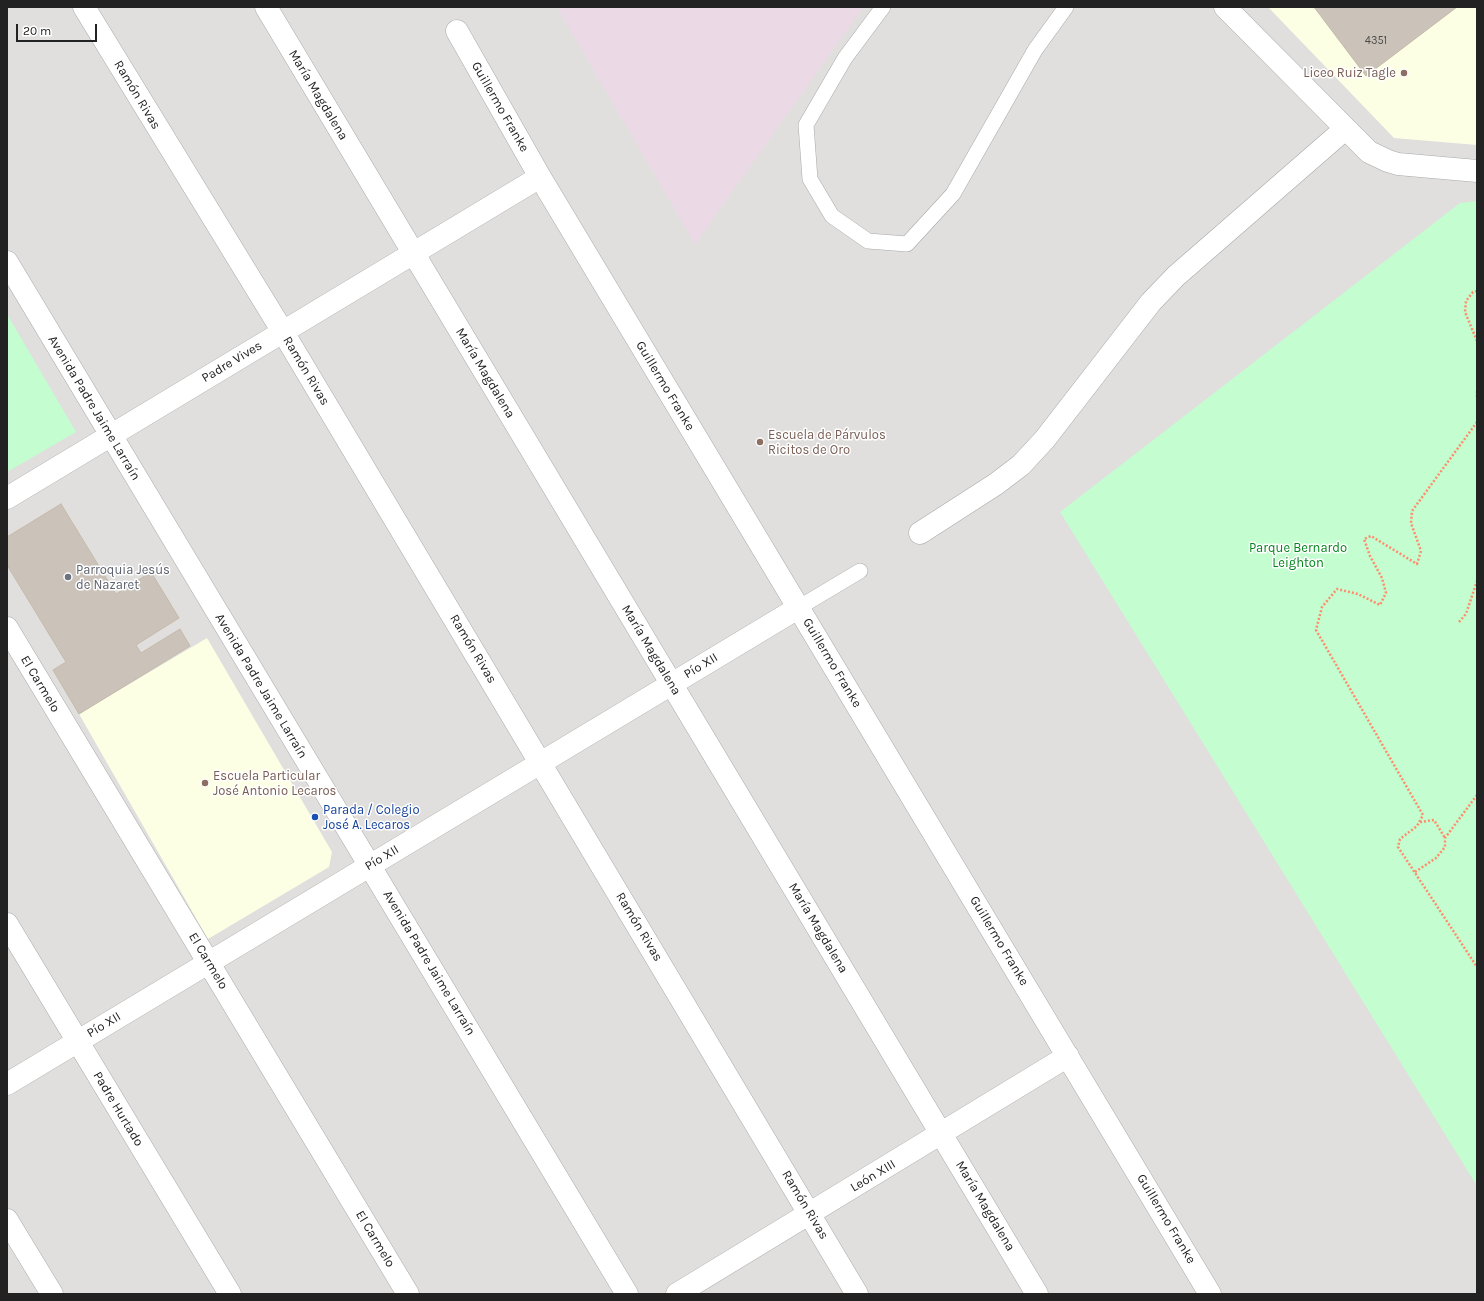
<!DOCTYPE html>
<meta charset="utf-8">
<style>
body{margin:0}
#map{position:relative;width:1484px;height:1301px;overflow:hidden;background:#f2f0e8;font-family:Karla,sans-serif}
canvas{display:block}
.frame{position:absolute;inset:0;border:8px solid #222;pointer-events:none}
.scale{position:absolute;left:16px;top:24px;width:81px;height:18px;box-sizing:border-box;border:2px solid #222;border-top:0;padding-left:5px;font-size:12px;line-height:14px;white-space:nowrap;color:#222;-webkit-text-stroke:3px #fff;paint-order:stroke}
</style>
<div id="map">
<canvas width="1484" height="1301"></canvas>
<div class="frame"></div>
<div class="scale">20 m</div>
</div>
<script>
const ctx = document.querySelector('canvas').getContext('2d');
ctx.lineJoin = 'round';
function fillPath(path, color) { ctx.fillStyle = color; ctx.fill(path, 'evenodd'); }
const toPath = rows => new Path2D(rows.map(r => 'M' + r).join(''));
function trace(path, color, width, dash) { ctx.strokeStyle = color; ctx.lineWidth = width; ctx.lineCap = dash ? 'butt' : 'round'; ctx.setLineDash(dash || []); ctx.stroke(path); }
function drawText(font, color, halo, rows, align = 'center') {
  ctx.font = font + ' Karla,sans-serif'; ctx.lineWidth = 3; ctx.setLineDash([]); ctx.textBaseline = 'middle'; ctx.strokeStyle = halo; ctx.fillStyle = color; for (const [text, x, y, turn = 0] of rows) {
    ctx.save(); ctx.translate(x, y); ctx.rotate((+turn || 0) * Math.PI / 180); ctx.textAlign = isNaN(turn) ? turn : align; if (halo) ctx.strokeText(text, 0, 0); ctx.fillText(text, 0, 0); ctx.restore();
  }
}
fillPath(toPath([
 [7,7,1477,7,1477,1294,7,1294]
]), '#e0dfde');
fillPath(toPath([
 [557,7,863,7,695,244]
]), '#ecd9e6');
fillPath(toPath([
 [1268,7,1477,7,1477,145,1394,138],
 [207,638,332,852,329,867,208,939,79,714]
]), '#fcffe4');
fillPath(toPath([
 [1477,201,1477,1186,1060,512,1460,203],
 [7,314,76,432,7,472]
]), '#c4fdcf');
const building = toPath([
 [1314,7,1457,7,1366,76,1314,7],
 [61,504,116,594,151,572,179,618,136,645,141,653,180,629,190,646,79,714,53,670,66,662,7,565,7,537,61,504]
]);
fillPath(building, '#cbc3ba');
trace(building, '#c5b9a9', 1);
const service = toPath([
 [883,7,845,58,806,125,810,179,832,216,868,241,907,244,953,194,1035,50,1066,7],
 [798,608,860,571]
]);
const minor = toPath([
 [84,7,283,332,857,1294],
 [266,7,1037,1294],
 [457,31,540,177,1210,1294],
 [7,498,540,177],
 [920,533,996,484,1021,465,1045,439,1151,302,1176,276,1345,129],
 [7,628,408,1294],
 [7,924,230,1294],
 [7,1084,798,608],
 [7,1220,52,1294],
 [677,1294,1068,1056]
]);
const tertiary = toPath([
 [1225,7,1369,152,1388,161,1398,164,1477,171],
 [7,262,627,1294]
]);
trace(service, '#a9a9a9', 16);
trace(minor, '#a9a9a9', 23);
trace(tertiary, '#a9a9a9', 23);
trace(toPath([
 [1477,291,1473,292,1466,301,1465,312,1477,341],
 [1477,391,1477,397],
 [1477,422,1412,511,1411,523,1421,551,1417,564,1371,536,1364,539,1370,556,1382,578,1386,593,1380,605,1358,594,1337,589,1322,607,1316,630,1423,815,1417,826,1400,839,1398,847,1477,967],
 [1459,622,1466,614,1477,581],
 [1420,822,1434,820,1445,838],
 [1415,872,1436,858,1445,847,1445,838,1477,795]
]), '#ff8c6c', 2.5, [2, 2]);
trace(service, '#fff', 15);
trace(minor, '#fff', 22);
trace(tertiary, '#fff', 22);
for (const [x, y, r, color] of [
 [1404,73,4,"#8d6e63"],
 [760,442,4,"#8d6e63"],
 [68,577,4,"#6b7280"],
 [205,783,4,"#8d6e63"],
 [315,817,4,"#1a4fb4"]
]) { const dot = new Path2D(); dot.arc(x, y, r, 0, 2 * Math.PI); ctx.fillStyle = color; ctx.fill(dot); trace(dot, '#fff', 1.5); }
drawText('11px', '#4c4a48', null, [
 ["4351",1376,41]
]);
drawText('13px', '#785e54', '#fff', [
 ["Liceo Ruiz Tagle",1396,73,"right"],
 ["Escuela de Párvulos",768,435],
 ["Ricitos de Oro",768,450],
 ["Escuela Particular",213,776],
 ["José Antonio Lecaros",213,791]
], 'left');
drawText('13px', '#222', '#fff', [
 ["Ramón Rivas",137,95,59],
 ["María Magdalena",318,95,59],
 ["Guillermo Franke",500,107,60],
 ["Padre Vives",232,362,-31],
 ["Ramón Rivas",306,371,59],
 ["María Magdalena",485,373,59],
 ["Guillermo Franke",665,386,59],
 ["Avenida Padre Jaime Larraín",94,408,59],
 ["Ramón Rivas",473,649,59],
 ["María Magdalena",651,650,59],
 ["Guillermo Franke",832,663,59],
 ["Pío XII",701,666,-31],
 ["El Carmelo",40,684,59],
 ["Avenida Padre Jaime Larraín",261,686,59],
 ["Pío XII",382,858,-31],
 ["Ramón Rivas",639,927,59],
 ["María Magdalena",818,928,59],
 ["Guillermo Franke",999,941,59],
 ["El Carmelo",208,961,59],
 ["Avenida Padre Jaime Larraín",429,963,59],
 ["Pío XII",104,1025,-31],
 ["Padre Hurtado",118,1109,59],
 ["León XIII",873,1176,-31],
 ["Ramón Rivas",805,1205,59],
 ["María Magdalena",985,1206,59],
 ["Guillermo Franke",1166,1219,59],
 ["El Carmelo",375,1239,59]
]);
drawText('13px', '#05851e', '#fff', [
 ["Parque Bernardo",1298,548],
 ["Leighton",1298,563]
]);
drawText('13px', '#5b616d', '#fff', [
 ["Parroquia Jesús",76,570],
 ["de Nazaret",76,585]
], 'left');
drawText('13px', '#164399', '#fff', [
 ["Parada / Colegio",323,810],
 ["José A. Lecaros",323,825]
], 'left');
</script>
